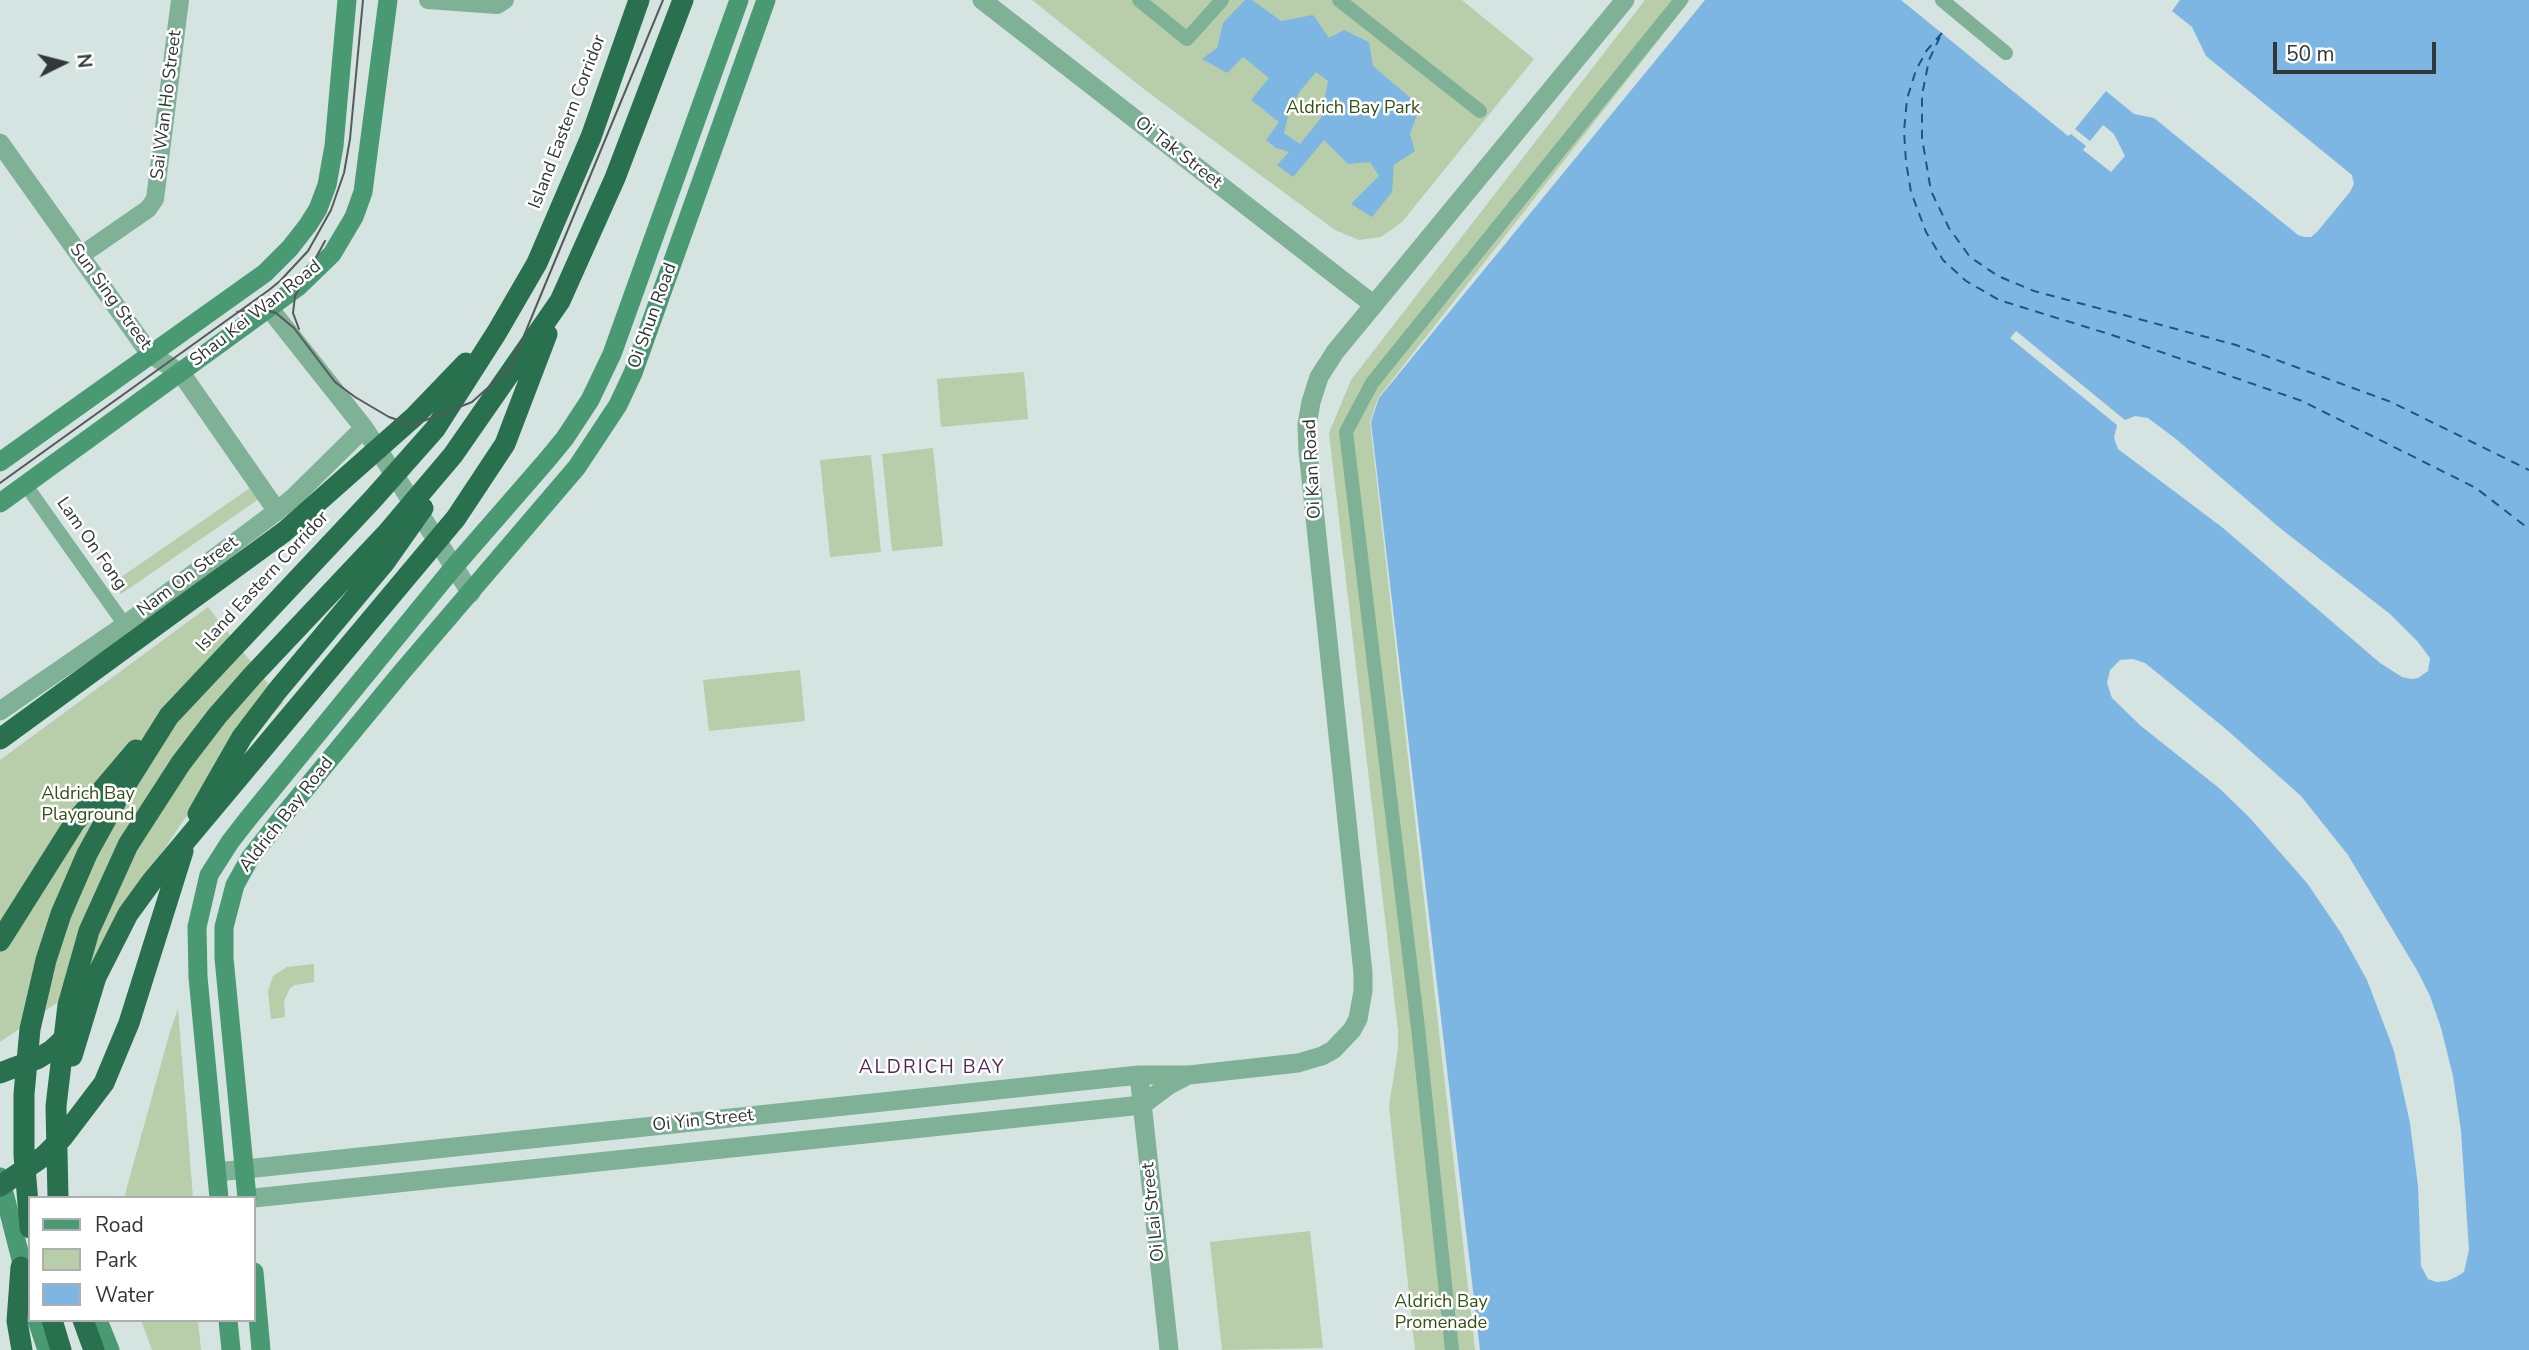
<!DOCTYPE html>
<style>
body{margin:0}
#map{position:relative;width:2529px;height:1350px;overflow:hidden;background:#d5e3e1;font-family:"Nunito Sans",sans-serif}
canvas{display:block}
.legend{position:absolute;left:28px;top:1196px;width:228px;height:126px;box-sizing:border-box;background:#fff;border:2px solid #adafaf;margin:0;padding:9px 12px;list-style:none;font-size:21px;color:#323737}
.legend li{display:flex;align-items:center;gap:14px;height:35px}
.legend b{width:35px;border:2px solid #adafaf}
.north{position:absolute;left:28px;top:28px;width:70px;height:70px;-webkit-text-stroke:5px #fff;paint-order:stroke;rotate:84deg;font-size:19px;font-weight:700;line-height:28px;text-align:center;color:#323737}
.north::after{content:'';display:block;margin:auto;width:24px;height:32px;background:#323737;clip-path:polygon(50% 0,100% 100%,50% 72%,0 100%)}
.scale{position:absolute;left:2273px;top:42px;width:163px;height:32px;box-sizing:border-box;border:4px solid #323737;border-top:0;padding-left:9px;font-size:21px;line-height:24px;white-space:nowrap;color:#323737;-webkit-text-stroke:5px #fff;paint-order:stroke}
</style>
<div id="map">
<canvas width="2529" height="1350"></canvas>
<ul class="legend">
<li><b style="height:9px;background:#499a72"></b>Road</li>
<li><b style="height:19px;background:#b8cda9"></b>Park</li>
<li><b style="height:19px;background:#7db6e3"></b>Water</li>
</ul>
<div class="north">N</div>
<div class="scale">50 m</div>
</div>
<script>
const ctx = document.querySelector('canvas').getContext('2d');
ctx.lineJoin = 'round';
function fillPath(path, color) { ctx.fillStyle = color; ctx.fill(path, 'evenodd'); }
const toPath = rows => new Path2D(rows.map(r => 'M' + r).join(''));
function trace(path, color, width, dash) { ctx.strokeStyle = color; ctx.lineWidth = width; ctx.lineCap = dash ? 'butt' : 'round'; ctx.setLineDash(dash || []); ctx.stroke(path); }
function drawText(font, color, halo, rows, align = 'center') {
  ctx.font = font + ' "Nunito Sans",sans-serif'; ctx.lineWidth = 5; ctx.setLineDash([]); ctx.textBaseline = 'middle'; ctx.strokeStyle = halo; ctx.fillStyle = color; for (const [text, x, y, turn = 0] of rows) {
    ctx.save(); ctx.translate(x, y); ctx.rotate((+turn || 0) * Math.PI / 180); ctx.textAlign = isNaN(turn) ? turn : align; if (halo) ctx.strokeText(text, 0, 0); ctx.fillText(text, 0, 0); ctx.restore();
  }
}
fillPath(toPath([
 [1032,0,1462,0,1534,59,1402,222,1381,237,1359,240,1335,230,1145,90],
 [1645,0,1690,0,1378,398,1370,422,1475,1350,1415,1350,1389,1106,1398,1049,1398,1031,1329,433,1351,380],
 [1024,372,1028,419,941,427,937,379],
 [933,448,943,546,892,551,882,454],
 [871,455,881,552,830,557,820,460],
 [250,488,259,499,121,594,114,582],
 [208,607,283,703,226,763,183,821,149,872,92,969,58,1002,0,1042,0,760],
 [800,670,805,721,709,731,703,680],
 [314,964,314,982,295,985,290,988,284,1001,285,1017,271,1019,268,992,273,976,287,967],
 [178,1009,193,1198,124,1198,169,1035],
 [1310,1231,1323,1348,1222,1350,1210,1242],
 [141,1320,198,1320,201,1350,152,1350]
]), '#b8cda9');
fillPath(toPath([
 [1245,0,1252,0,1281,21,1313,15,1329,38,1344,30,1369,42,1373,66,1420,106,1410,134,1415,151,1394,165,1392,192,1372,217,1351,204,1379,176,1370,162,1348,164,1324,140,1293,177,1277,165,1289,152,1276,148,1266,140,1279,122,1251,100,1269,78,1243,57,1227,73,1202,59,1217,48,1223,23],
 [1316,72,1328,81,1321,118,1300,144,1284,133,1289,112,1300,91],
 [1705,0,1901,0,2068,136,2071,134,2086,146,2083,150,2111,172,2125,156,2114,134,2103,125,2090,141,2075,129,2106,91,2134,114,2154,118,2298,235,2304,237,2311,237,2317,232,2350,192,2354,184,2352,175,2206,56,2192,27,2172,11,2180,0,2529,0,2529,1350,1480,1350,1371,422,1379,398]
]), '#7db6e3');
fillPath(toPath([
 [2016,331,2125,420,2135,416,2148,418,2176,439,2280,528,2390,614,2418,642,2430,658,2428,671,2418,678,2411,679,2402,677,2380,663,2223,528,2118,449,2114,438,2117,425,2010,338],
 [2133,659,2145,663,2166,680,2227,730,2301,796,2348,855,2418,972,2430,996,2441,1028,2453,1076,2461,1131,2469,1250,2464,1272,2456,1277,2447,1281,2436,1282,2428,1279,2421,1266,2418,1186,2410,1123,2394,1051,2367,980,2341,933,2307,883,2249,817,2219,788,2141,726,2112,698,2107,683,2110,670,2120,660]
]), '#d5e3e1');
trace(toPath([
 [1942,33,1927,50,1916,70,1907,99,1904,131,1906,162,1911,192,1926,232,1943,260,1966,281,1999,300,2112,335,2302,401,2476,488,2529,529],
 [1940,37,1929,60,1922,95,1922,138,1931,191,1949,228,1970,257,1998,276,2034,291,2236,345,2391,402,2529,470]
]), '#185983', 2, [9, 7]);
trace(toPath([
 [1139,0,1187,39,1222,0],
 [1339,0,1480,111],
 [1942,0,2006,53],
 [25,484,125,625],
 [1452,1350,1418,1028,1346,432,1372,383,1681,0]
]), '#7fb196', 14);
trace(toPath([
 [428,0,497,5,505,0],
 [80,256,148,209,155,199,180,0]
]), '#7fb196', 18);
trace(toPath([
 [982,0,1374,305],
 [0,143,150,354,181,373,277,511],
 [269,308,364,428,471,593],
 [0,711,125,625,277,511,294,497,364,428],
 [1139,1075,1169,1350],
 [217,1172,1139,1075,1189,1075,1298,1063,1322,1056,1333,1050,1352,1030,1358,1019,1363,991,1363,973,1308,451,1307,425,1311,402,1319,377,1335,352,1625,0],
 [254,1198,1142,1105,1169,1085,1188,1075]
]), '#7fb196', 19);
trace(toPath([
 [0,462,265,273,290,248,308,225,318,209,327,185,334,146,347,0],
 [0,503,299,286,332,254,354,217,363,192,388,0],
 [0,1177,30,1295],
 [219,1198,198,977,197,927,209,875,230,842,247,820,453,568,547,460,565,438,590,400,612,354,739,0],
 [247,1198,224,958,224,927,235,885,250,858,283,816,401,673,577,467,618,405,633,373,766,0],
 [254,1272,261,1350],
 [37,1320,47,1350],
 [98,1320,110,1350],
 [228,1320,231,1350]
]), '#499a72', 19);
trace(toPath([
 [0,739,284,532,415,416,466,363],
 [198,814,242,737,277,691,385,562,423,508],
 [0,941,75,822,136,750],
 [72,1056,96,977,128,914,152,881,456,518,505,444,547,334],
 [0,1073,37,1059,52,1050,67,1036],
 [0,1186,44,1156,63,1137,104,1083,129,1023,183,851],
 [58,1198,56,1106,68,1005,89,931,128,845,181,763,217,716,253,675,387,533,453,455,560,301,615,178,683,0],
 [30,1228,24,1155,24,1094,30,1029,46,960,61,914,87,854,120,794,169,716,373,499,435,429,497,332,537,263,591,137,639,0],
 [21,1267,17,1321,22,1350],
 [52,1320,61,1350],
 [83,1320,94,1350]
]), '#29704f', 21);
trace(toPath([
 [237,312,257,308,276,313,294,328,335,382,355,397,389,417,413,425,472,402,511,367,663,0],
 [299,329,293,313,295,296,325,241],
 [0,483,269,290,280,281,308,251,331,210,344,173,350,139,363,0]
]), '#545b5a', 2);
drawText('18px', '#323737', '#fff', [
 ["Sai Wan Ho Street",167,105,-83],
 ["Island Eastern Corridor",568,122,-69],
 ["Oi Tak Street",1178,153,38],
 ["Sun Sing Street",110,297,54],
 ["Shau Kei Wan Road",256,314,-38],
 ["Oi Shun Road",653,316,-70],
 ["Oi Kan Road",1313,469,-93],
 ["Lam On Fong",91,544,55],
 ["Nam On Street",188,577,-37],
 ["Island Eastern Corridor",263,582,-47],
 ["Aldrich Bay Road",287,815,-52],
 ["Oi Yin Street",703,1121,-6],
 ["Oi Lai Street",1154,1212,-96]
]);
drawText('18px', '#325013', '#fff', [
 ["Aldrich Bay Park",1353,109],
 ["Aldrich Bay",88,795],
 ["Playground",88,816],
 ["Aldrich Bay",1441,1303],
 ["Promenade",1441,1324]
]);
ctx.letterSpacing = '2px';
drawText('19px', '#572759', '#fff', [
 ["ALDRICH BAY",932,1068]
]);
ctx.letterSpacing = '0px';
</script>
